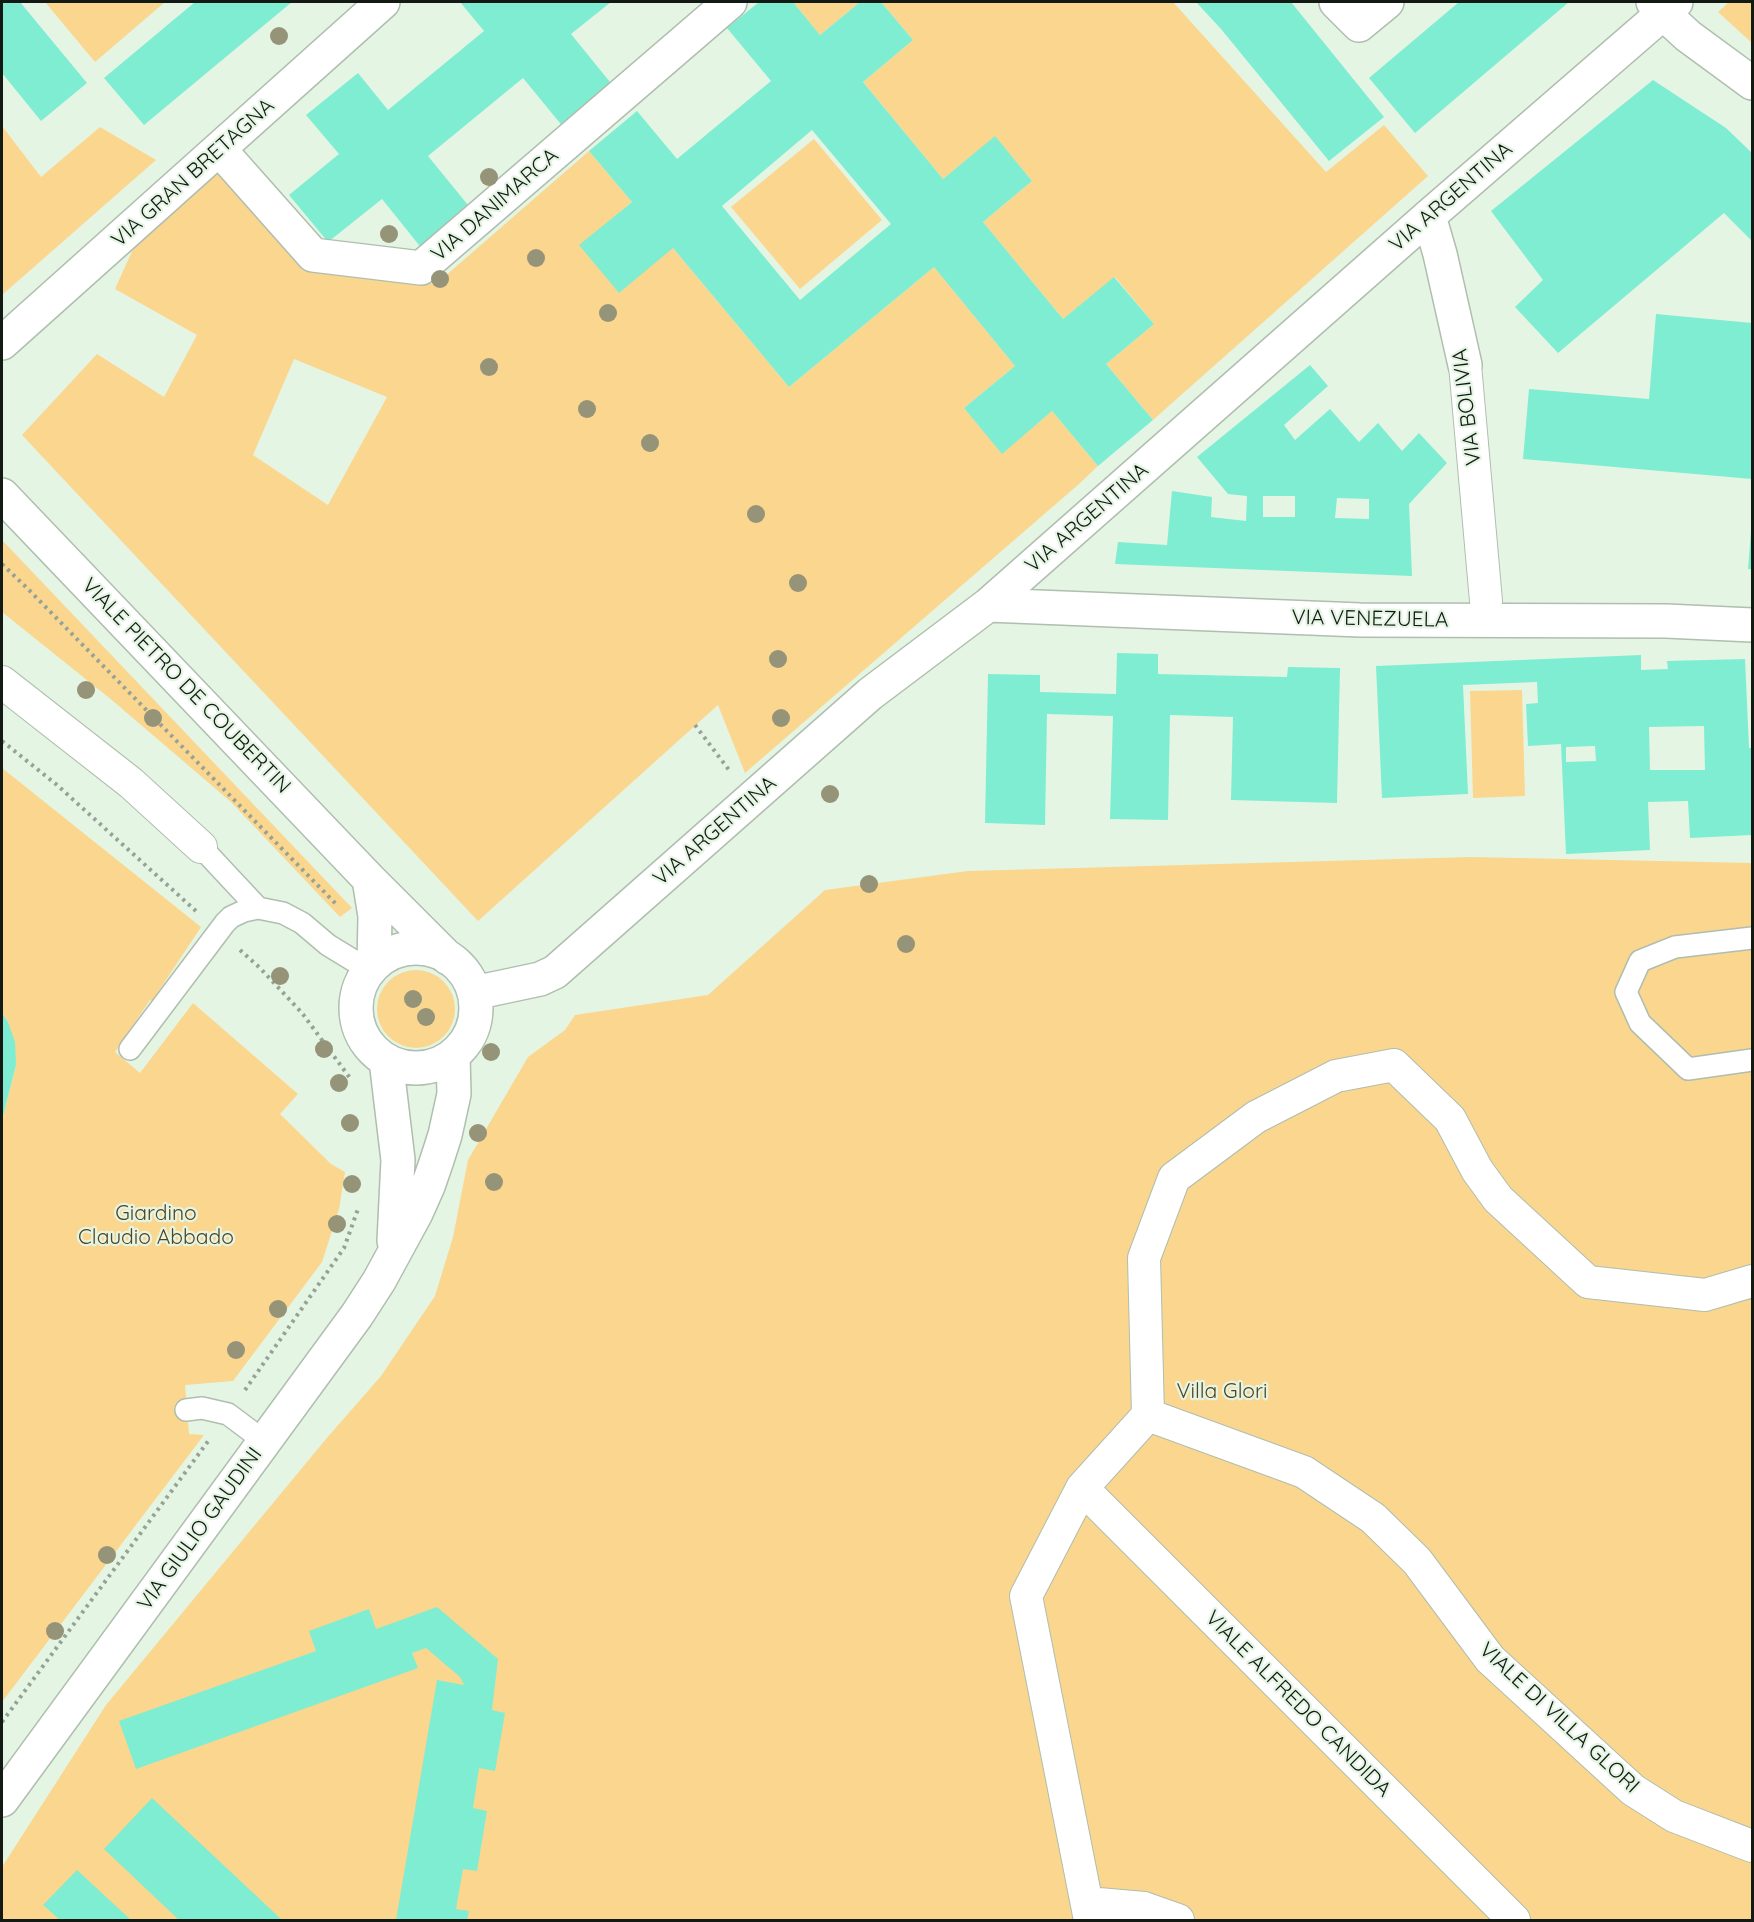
<!DOCTYPE html>
<style>
body{margin:0}
#map{position:relative;width:1754px;height:1922px;overflow:hidden;background:#e5f5e4;font-family:Quicksand,sans-serif}
canvas{display:block}
.frame{position:absolute;inset:0;border:3px solid #131913;pointer-events:none}
</style>
<div id="map">
<canvas width="1754" height="1922"></canvas>
<div class="frame"></div>
</div>
<script>
const ctx = document.querySelector('canvas').getContext('2d');
ctx.lineJoin = 'round';
function fillPath(path, color) { ctx.fillStyle = color; ctx.fill(path, 'evenodd'); }
const toPath = rows => new Path2D(rows.map(r => 'M' + r).join(''));
function trace(path, color, width, dash) { ctx.strokeStyle = color; ctx.lineWidth = width; ctx.lineCap = dash ? 'butt' : 'round'; ctx.setLineDash(dash || []); ctx.stroke(path); }
function drawText(font, color, halo, rows, align = 'center') {
  ctx.font = font + ' Quicksand,sans-serif'; ctx.lineWidth = 4.5; ctx.setLineDash([]); ctx.textBaseline = 'middle'; ctx.strokeStyle = halo; ctx.fillStyle = color; for (const [text, x, y, turn = 0] of rows) {
    ctx.save(); ctx.translate(x, y); ctx.rotate((+turn || 0) * Math.PI / 180); ctx.textAlign = isNaN(turn) ? turn : align; if (halo) ctx.strokeText(text, 0, 0); ctx.fillText(text, 0, 0); ctx.restore();
  }
}
fillPath(toPath([
 [45,2,165,2,95,62],
 [793,2,860,2,820,35],
 [881,2,1173,2,1326,172,1384,125,1428,176,1153,420,1106,364,1154,324,1115,277,1063,319,983,222,1032,181,995,137,943,179,863,82,913,40],
 [1729,2,1752,2,1752,43,1718,12],
 [2,126,41,177,100,127,156,160,2,295],
 [814,139,882,220,800,289,731,207],
 [589,151,632,202,580,245,673,248,789,387,934,267,1015,366,964,408,1002,453,1052,411,1098,466,1079,484,745,773,718,705,478,921,22,435,97,354,164,397,197,335,115,289,138,238,217,167,303,270,436,284],
 [294,359,387,397,328,505,253,455],
 [2,540,352,908,340,917,231,802,113,701,2,612],
 [1522,690,1525,796,1473,798,1470,691],
 [2,768,201,927,152,1001,150,1000,115,1052,140,1073,193,1003,298,1094,280,1114,331,1164,345,1172,339,1209,322,1262,233,1381,185,1385,189,1434,204,1435,2,1702,2,1121,16,1065,8,1022,2,1013],
 [1471,857,1752,863,1752,1920,2,1920,2,1867,106,1705,326,1439,381,1376,435,1296,453,1237,468,1160,528,1057,565,1030,575,1015,708,995,825,890,968,871],
 '377 1009a39 39 0 1 1 78 0a39 39 0 1 1-78 0Z'
]), '#fbd68e');
fillPath(toPath([
 [2,2,20,2,87,83,41,121,2,73],
 [195,2,292,2,144,125,104,78],
 [460,2,611,2,571,34,614,87,564,128,523,78,428,156,472,210,423,250,382,199,328,242,289,195,339,154,306,115,358,73,388,110,484,31],
 [759,2,793,2,820,35,860,2,881,2,913,40,863,82,943,179,995,136,1032,181,983,222,1063,319,1114,277,1154,324,1106,364,1153,420,1098,466,1052,411,1002,454,964,408,1015,366,934,267,789,387,673,248,619,293,579,245,632,202,589,151,637,111,677,159,771,81,727,28],
 [812,130,891,224,800,300,722,206],
 [1196,2,1291,2,1384,117,1329,161,1221,29],
 [1459,2,1569,2,1415,133,1369,78],
 [1653,80,1726,128,1752,153,1752,241,1724,213,1558,353,1515,307,1543,280,1491,211],
 [1656,314,1752,323,1752,479,1523,459,1529,389,1649,399],
 [1310,365,1328,386,1284,425,1295,440,1330,409,1359,442,1378,423,1402,451,1419,433,1447,463,1409,504,1412,576,1115,564,1118,542,1167,545,1172,491,1212,497,1211,517,1246,521,1247,496,1228,494,1197,457],
 [1263,496,1295,496,1295,517,1263,517],
 [1337,498,1369,499,1369,519,1335,518],
 [1751,531,1752,531,1752,569,1748,569],
 [1117,653,1158,654,1158,674,1287,677,1288,667,1340,668,1337,803,1231,800,1233,717,1170,715,1168,820,1110,819,1113,716,1047,714,1045,825,985,823,988,674,1040,675,1040,692,1116,694],
 [1641,655,1641,670,1668,669,1667,661,1745,659,1749,748,1752,748,1752,835,1690,838,1688,801,1648,802,1650,850,1566,854,1561,744,1528,746,1526,704,1538,703,1537,682,1463,685,1468,794,1382,798,1376,666],
 [1704,726,1705,770,1650,770,1649,727],
 [1595,746,1596,761,1566,762,1566,747],
 [2,1013,8,1022,15,1042,16,1065,2,1120],
 [437,1607,498,1659,492,1710,505,1713,495,1771,479,1768,473,1808,487,1811,477,1871,463,1869,456,1909,469,1911,467,1920,396,1920,437,1680,464,1685,460,1677,426,1648,412,1653,418,1668,136,1769,119,1721,316,1651,309,1631,369,1609,376,1629],
 [152,1798,282,1920,179,1920,104,1849],
 [77,1870,131,1920,60,1920,43,1905]
]), '#7fedd2');
const service = toPath([
 [201,847,258,908],
 [1752,938,1675,947,1640,961,1626,992,1640,1023,1688,1069,1752,1060],
 [130,1049,225,923,231,917,244,911,258,908,283,913,302,923,328,945,369,970],
 [186,1410,202,1408,228,1414,264,1441]
]);
const pedestrian = toPath([
 [1465,365,1486,601],
 [2,682,131,783,201,847],
 [1148,1415,1144,1258,1174,1178,1256,1117,1336,1076,1394,1065,1450,1119,1477,1170,1498,1199,1588,1282,1705,1295,1752,1281],
 [1148,1415,1304,1472,1373,1518,1417,1561,1490,1659,1633,1790,1674,1816,1752,1846],
 [1082,1488,1514,1920],
 [1087,1903,1144,1908,1178,1920],
 [1090,1920,1026,1596,1082,1488,1148,1415]
]);
const minor = toPath([
 [1336,2,1359,25,1387,2],
 [1653,2,1663,13,1688,36,1752,83],
 [219,149,313,255,421,268,730,2],
 [1429,216,1440,254,1465,365],
 [2,343,383,2],
 [2,495,369,879,448,958],
 [988,605,1360,620,1666,621,1752,625],
 [369,879,375,916,374,965],
 '356 1008a60 60 0 1 1 120 0a60 60 0 1 1-120 0Z',
 [474,993,540,979,555,972,870,694,988,605,1429,216,1676,2],
 [386,1060,398,1160,394,1241],
 [2,1800,357,1315,379,1281,416,1213,428,1186,437,1160,445,1135,454,1094,453,1056]
]);
trace(service, '#afbeae', 24);
trace(pedestrian, '#afbeae', 34);
trace(minor, '#afbeae', 36);
trace(toPath([
 [2,564,28,589,336,904],
 [695,725,729,770],
 [2,741,57,785,196,911],
 [240,950,260,968,302,1013,350,1078],
 [245,1390,344,1248,358,1209],
 [2,1722,209,1440]
]), '#95a295', 4, [3, 4.5]);
trace(service, '#fff', 21);
trace(pedestrian, '#fff', 32);
trace(minor, '#fff', 33);
ctx.fillStyle = '#959378';
for (const [x, y] of [
 [279,36],
 [489,177],
 [389,234],
 [536,258],
 [440,279],
 [608,313],
 [489,367],
 [587,409],
 [650,443],
 [756,514],
 [798,583],
 [778,659],
 [86,690],
 [153,718],
 [781,718],
 [830,794],
 [869,884],
 [906,944],
 [280,976],
 [413,999],
 [426,1017],
 [324,1049],
 [491,1052],
 [339,1083],
 [350,1123],
 [478,1133],
 [494,1182],
 [352,1184],
 [337,1224],
 [278,1309],
 [236,1350],
 [107,1555],
 [55,1631]
]) { ctx.beginPath(); ctx.arc(x, y, 9, 0, 2 * Math.PI); ctx.fill(); }
drawText('21px', '#131913', '#e5f5e4', [
 ["VIA GRAN BRETAGNA",193,173,-42],
 ["VIA ARGENTINA",1451,197,-41],
 ["VIA DANIMARCA",495,205,-41],
 ["VIA BOLIVIA",1467,407,-97],
 ["VIA ARGENTINA",1087,518,-41],
 ["VIA VENEZUELA",1370,619,1],
 ["VIALE PIETRO DE COUBERTIN",186,686,46],
 ["VIA ARGENTINA",715,831,-41],
 ["VIA GIULIO GAUDINI",200,1529,-54],
 ["VIALE ALFREDO CANDIDA",1298,1704,45],
 ["VIALE DI VILLA GLORI",1559,1718,43]
]);
drawText('21px', '#53421f', '#e5f5e4', [
 ["Giardino",156,1214],
 ["Claudio Abbado",156,1238],
 ["Villa Glori",1222,1392]
]);
</script>
